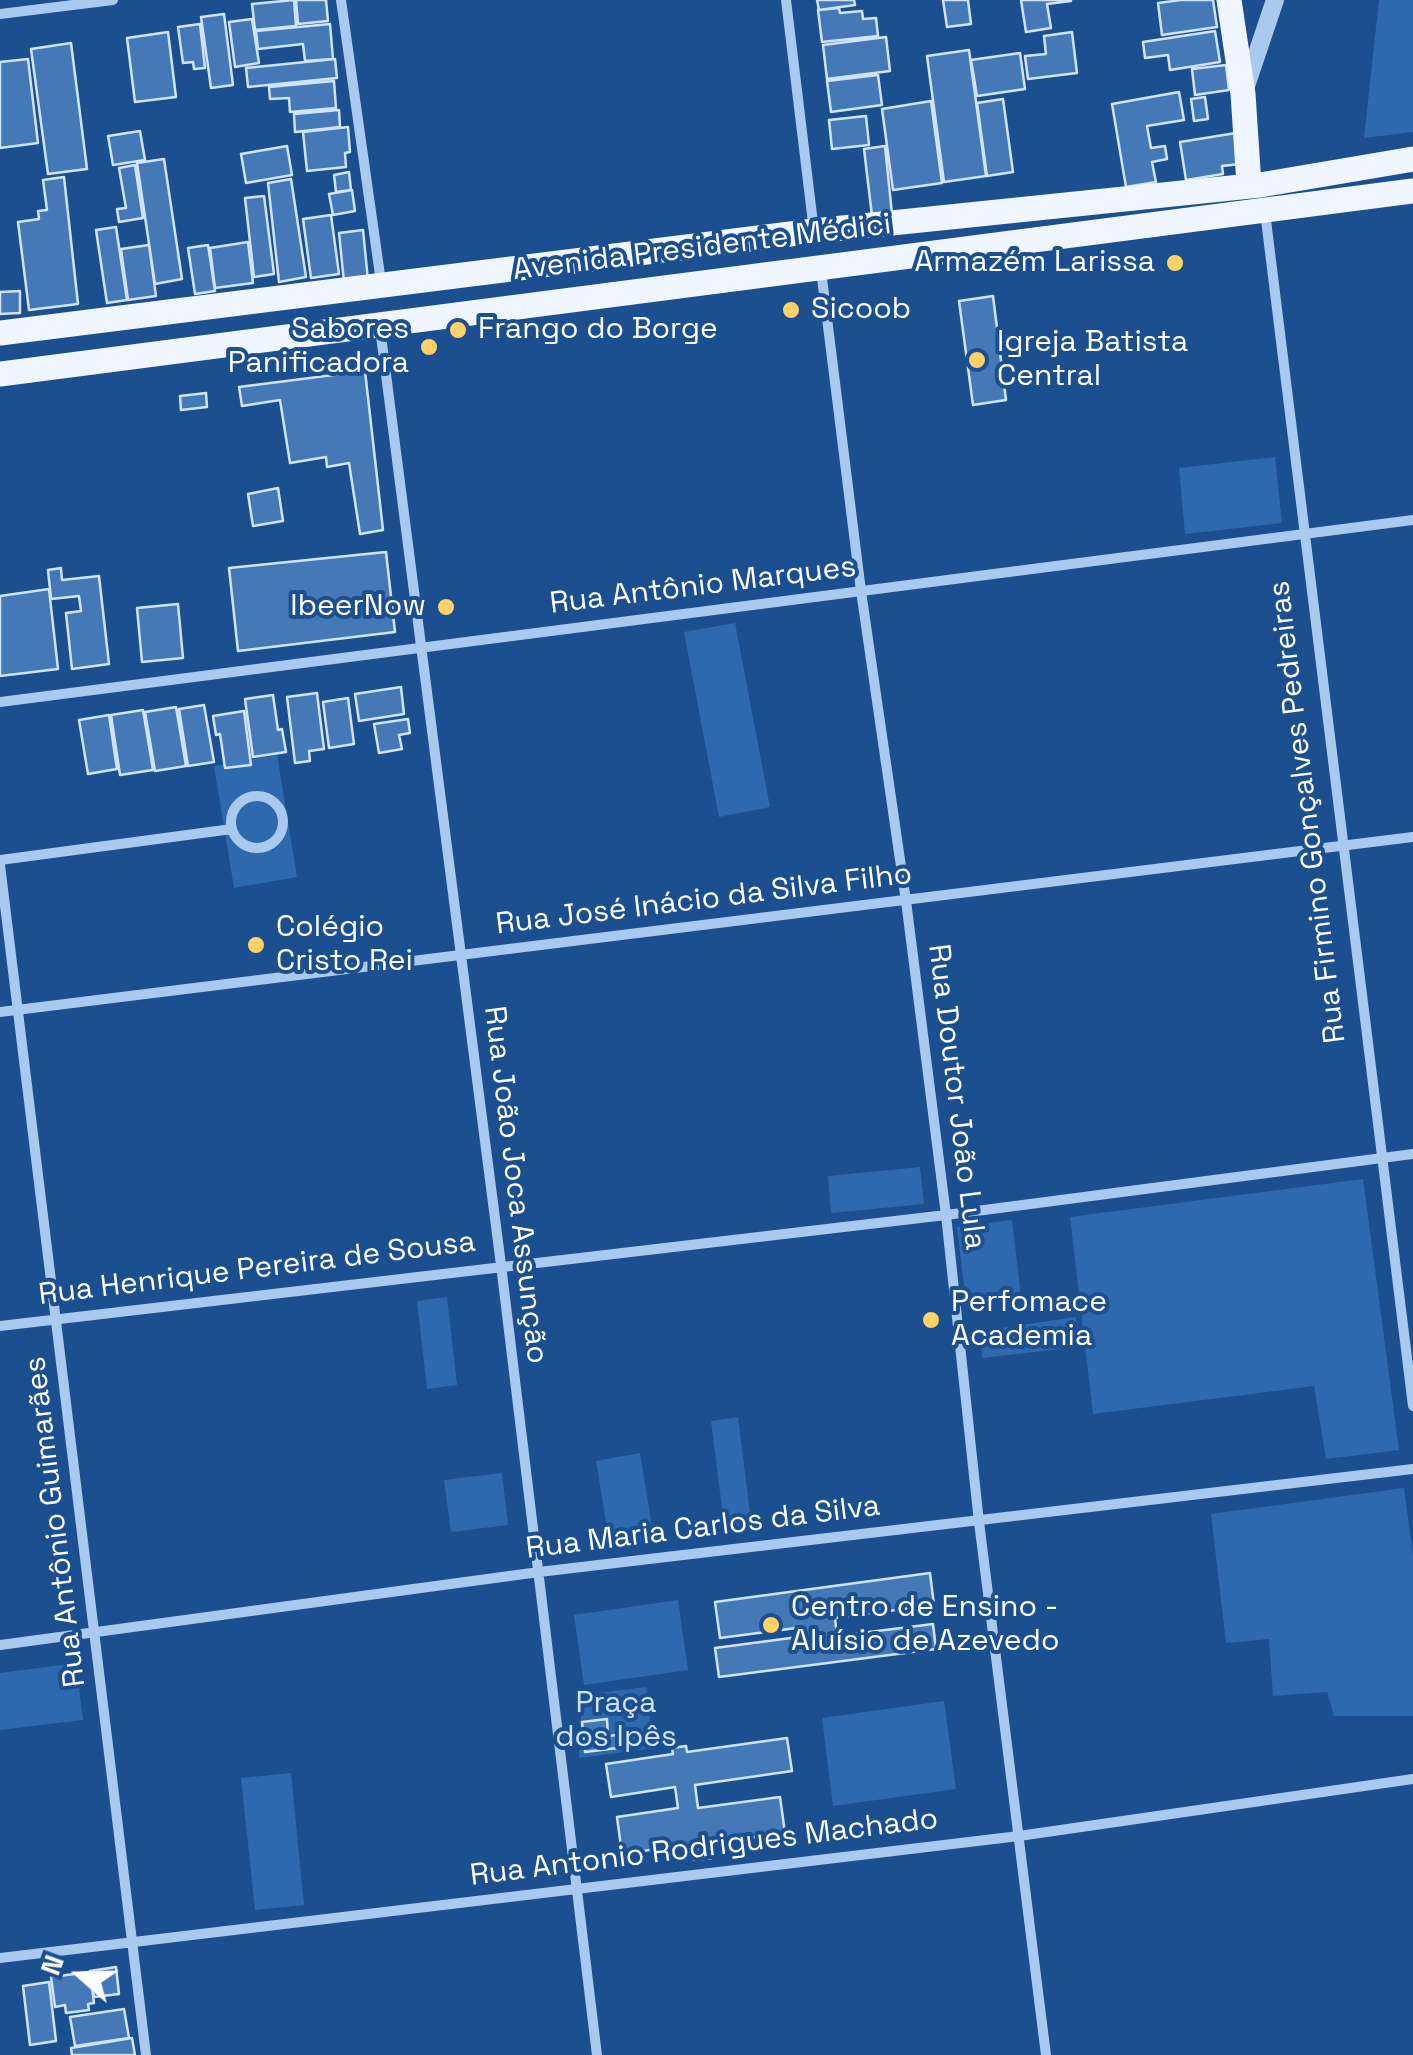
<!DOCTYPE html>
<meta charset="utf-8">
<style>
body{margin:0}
#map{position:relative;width:1413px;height:2055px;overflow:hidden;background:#1b4f8f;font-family:"Space Grotesk",sans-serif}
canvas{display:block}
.north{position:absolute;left:30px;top:1925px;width:100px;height:100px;-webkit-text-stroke:8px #1b4f8f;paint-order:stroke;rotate:290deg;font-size:28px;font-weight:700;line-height:40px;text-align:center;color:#fff}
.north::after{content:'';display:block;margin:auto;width:35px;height:45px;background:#fff;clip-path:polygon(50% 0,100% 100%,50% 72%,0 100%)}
</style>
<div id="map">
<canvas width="1413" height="2055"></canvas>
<div class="north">N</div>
</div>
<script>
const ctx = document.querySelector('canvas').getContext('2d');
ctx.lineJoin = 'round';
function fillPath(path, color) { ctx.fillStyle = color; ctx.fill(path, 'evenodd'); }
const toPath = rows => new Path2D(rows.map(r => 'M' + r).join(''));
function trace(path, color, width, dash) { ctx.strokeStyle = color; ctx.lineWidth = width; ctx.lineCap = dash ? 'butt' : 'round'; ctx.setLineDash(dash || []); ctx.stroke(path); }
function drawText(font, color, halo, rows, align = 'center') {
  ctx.font = font + ' "Space Grotesk",sans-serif'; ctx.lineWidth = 8; ctx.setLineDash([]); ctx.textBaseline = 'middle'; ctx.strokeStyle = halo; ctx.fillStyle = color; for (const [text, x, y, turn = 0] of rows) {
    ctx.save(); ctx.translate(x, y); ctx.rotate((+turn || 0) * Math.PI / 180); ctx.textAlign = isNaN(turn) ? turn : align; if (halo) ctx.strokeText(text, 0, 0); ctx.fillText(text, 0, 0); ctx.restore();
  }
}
fillPath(toPath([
 [1379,0,1413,0,1413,132,1364,138],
 [1275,457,1282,523,1185,534,1179,468],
 [735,623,770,807,719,817,684,632],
 [277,755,297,877,234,888,214,766],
 [920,1167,924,1204,831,1213,828,1176],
 [1363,1179,1399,1450,1326,1459,1314,1386,1093,1414,1070,1217],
 [1012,1220,1021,1296,966,1303,957,1227],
 [447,1297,457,1385,427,1389,417,1301],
 [1076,1317,1079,1347,982,1358,980,1331],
 [738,1417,752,1529,725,1532,711,1421],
 [640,1453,654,1539,610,1547,596,1461],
 [502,1473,508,1525,451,1532,444,1480],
 [1404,1488,1413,1555,1413,1716,1334,1716,1327,1692,1273,1696,1269,1639,1226,1643,1211,1514],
 [678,1600,688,1670,584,1685,574,1615],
 [76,1663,83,1720,0,1730,0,1673],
 [646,1687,654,1748,579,1758,582,1695],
 [944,1701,956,1789,833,1806,822,1718],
 [291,1773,304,1905,255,1910,241,1778]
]), '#2e69ad');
const building = toPath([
 [294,0,296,26,255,30,252,4,294,0],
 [296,0,326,0,328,21,298,24,296,0],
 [817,0,854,0,855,5,819,10,817,0],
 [943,0,968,0,971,24,947,27,943,0],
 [1021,0,1071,0,1071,1,1047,4,1051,28,1026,32,1021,0],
 [1181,0,1213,0,1217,27,1162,35,1158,3,1181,0],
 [839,8,840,13,862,11,863,19,876,18,878,36,822,42,818,10,839,8],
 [224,14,233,85,211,88,201,17,224,14],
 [252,19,259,63,235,67,229,22,252,19],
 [200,24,205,68,194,69,193,62,183,63,178,27,200,24],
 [330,24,333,59,305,61,303,44,258,49,256,31,330,24],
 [1215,31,1220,62,1170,70,1168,55,1145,58,1143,42,1215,31],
 [168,32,176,97,135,102,127,38,168,32],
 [1072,32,1077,73,1028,79,1025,56,1046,54,1044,36,1072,32],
 [886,37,890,71,827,79,823,45,886,37],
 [71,43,87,169,48,174,31,49,71,43],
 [969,50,986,176,944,182,927,56,969,50],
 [1020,53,1025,89,977,96,971,60,1020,53],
 [28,59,38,143,0,148,0,62,28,59],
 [335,59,337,78,248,87,246,68,335,59],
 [1226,65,1229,90,1195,95,1192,69,1226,65],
 [878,75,882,105,831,112,827,81,878,75],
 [334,81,336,108,290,112,289,98,270,99,269,87,334,81],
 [1179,92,1184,120,1147,126,1151,148,1165,146,1167,159,1152,162,1156,182,1126,187,1112,104,1179,92],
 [1205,97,1208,119,1194,121,1191,99,1205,97],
 [1003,99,1013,172,987,176,977,103,1003,99],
 [931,101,942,183,893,190,882,109,931,101],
 [339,110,340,127,295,132,294,114,339,110],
 [866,116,869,145,832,149,829,120,866,116],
 [348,127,350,152,345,153,346,167,307,171,303,132,348,127],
 [140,131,145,160,113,165,108,136,140,131],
 [1236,133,1240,164,1222,166,1223,174,1186,180,1180,142,1236,133],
 [287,146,292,175,246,183,241,154,287,146],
 [885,146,892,214,872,216,864,149,885,146],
 [164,159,182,279,155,284,137,163,164,159],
 [135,165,143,218,119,222,117,209,126,208,119,168,135,165],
 [349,172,351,190,336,192,334,175,349,172],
 [64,177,78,304,29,310,18,222,39,219,38,211,47,210,43,180,64,177],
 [291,179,306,277,279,282,268,183,291,179],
 [352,190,355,211,333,215,329,194,352,190],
 [264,196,274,274,254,277,245,198,264,196],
 [331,215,339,274,311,278,303,219,331,215],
 [116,227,127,300,107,303,96,230,116,227],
 [363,230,368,280,344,282,339,233,363,230],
 [248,242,253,283,215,288,210,248,248,242],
 [149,245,156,296,128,300,121,249,149,245],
 [208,245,215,291,195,294,188,248,208,245],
 [20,291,20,313,0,314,0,292,20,291],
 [993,296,1006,400,973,405,959,301,993,296],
 [365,371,383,530,360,534,349,463,327,467,326,457,290,463,280,400,242,406,239,387,365,371],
 [206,393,207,407,181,410,180,396,206,393],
 [278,488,283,521,253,526,248,494,278,488],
 [386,552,395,632,238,651,229,568,386,552],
 [61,568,62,580,99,576,109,664,72,669,66,613,81,611,79,596,51,599,48,570,61,568],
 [49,589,58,669,0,676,0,596,49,589],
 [178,604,183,658,142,662,137,608,178,604],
 [401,687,404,714,359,721,355,694,401,687],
 [317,693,324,749,309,751,310,761,295,763,287,697,317,693],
 [273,695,278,730,282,729,286,752,253,757,245,699,273,695],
 [348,698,354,744,329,748,323,702,348,698],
 [204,705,214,762,188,766,179,709,204,705],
 [176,707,186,766,155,771,145,712,176,707],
 [143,710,153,770,120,775,111,715,143,710],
 [244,711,251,765,225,768,220,734,216,735,213,716,244,711],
 [109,715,117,769,88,774,79,720,109,715],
 [408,719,410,733,399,735,402,749,379,753,374,724,408,719],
 [930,1573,934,1605,835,1618,837,1636,933,1624,936,1649,719,1677,715,1648,806,1636,804,1627,720,1638,715,1602,930,1573],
 [607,1719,608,1736,625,1734,626,1747,585,1752,582,1722,607,1719],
 [787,1738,792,1771,695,1785,698,1808,780,1797,785,1833,710,1844,712,1858,694,1860,691,1844,622,1854,617,1817,678,1808,675,1787,611,1797,606,1764,673,1754,672,1748,686,1746,687,1752,787,1738],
 [116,1967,119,1994,94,1997,90,1971,116,1967],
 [90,1972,94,2003,88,2004,89,2010,66,2013,65,2005,55,2007,51,1977,90,1972],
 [49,1982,56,2041,30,2045,23,1986,49,1982],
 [124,2009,129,2038,75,2046,70,2017,124,2009],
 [132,2038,135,2055,72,2055,71,2048,132,2038]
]);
fillPath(building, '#4478b7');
trace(building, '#cfe3fa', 2.5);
trace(toPath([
 [341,0,381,282],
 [786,0,814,231],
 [0,14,113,0],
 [1265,212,1413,1406],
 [821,270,861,591,906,901,946,1215,979,1522,1046,2055],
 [380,328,501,1265,597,2055],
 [0,702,1413,520],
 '231 822a26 26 0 1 1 52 0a26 26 0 1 1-52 0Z',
 [0,860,232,829],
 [0,865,146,2055],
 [0,1012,1413,837],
 [0,1326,946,1215,1413,1154],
 [0,1645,539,1572,1413,1469],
 [0,1958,1019,1836,1413,1779]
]), '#a9c9ee', 10);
trace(toPath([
 [1245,89,1275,0]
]), '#a9c9ee', 18);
trace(toPath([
 [1229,0,1243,94,1249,185],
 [0,333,814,231,1260,185,1413,159],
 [0,374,1413,191]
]), '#f0f6ff', 25);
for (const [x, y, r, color] of [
 [1175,263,10,"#ffd166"],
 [791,310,10,"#ffd166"],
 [458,330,10,"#ffd166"],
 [429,347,10,"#ffd166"],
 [977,360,10,"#ffd166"],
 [446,607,10,"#ffd166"],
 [256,945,10,"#ffd166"],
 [931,1320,10,"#ffd166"],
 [771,1625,10,"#ffd166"]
]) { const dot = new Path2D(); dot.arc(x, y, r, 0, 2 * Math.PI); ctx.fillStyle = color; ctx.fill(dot); trace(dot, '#1b4f8f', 4); }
drawText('30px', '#fff', '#1b4f8f', [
 ["Avenida Presidente Médici",702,248,-7],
 ["Rua Antônio Marques",703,586,-7],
 ["Rua Firmino Gonçalves Pedreiras",1308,812,-97],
 ["Rua José Inácio da Silva Filho",704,900,-7],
 ["Rua Doutor João Lula",956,1097,83],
 ["Rua João Joca Assunção",515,1185,83],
 ["Rua Henrique Pereira de Sousa",257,1269,-7],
 ["Rua Antônio Guimarães",56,1522,-97],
 ["Rua Maria Carlos da Silva",703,1528,-7],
 ["Rua Antonio Rodrigues Machado",704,1848,-7]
]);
drawText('30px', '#fff', '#1b4f8f', [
 ["Armazém Larissa",1155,263,"right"],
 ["Sicoob",811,310],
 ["Sabores",409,330,"right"],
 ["Panificadora",409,364,"right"],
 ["Frango do Borge",478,330],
 ["Igreja Batista",997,343],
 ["Central",997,377],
 ["IbeerNow",426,607,"right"],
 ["Colégio",276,928],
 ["Cristo Rei",276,962],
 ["Perfomace",951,1303],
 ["Academia",951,1337],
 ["Centro de Ensino -",791,1608],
 ["Aluísio de Azevedo",791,1642]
], 'left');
drawText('30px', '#cfe3fa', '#1b4f8f', [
 ["Praça",616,1704],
 ["dos Ipês",616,1738]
]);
</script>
